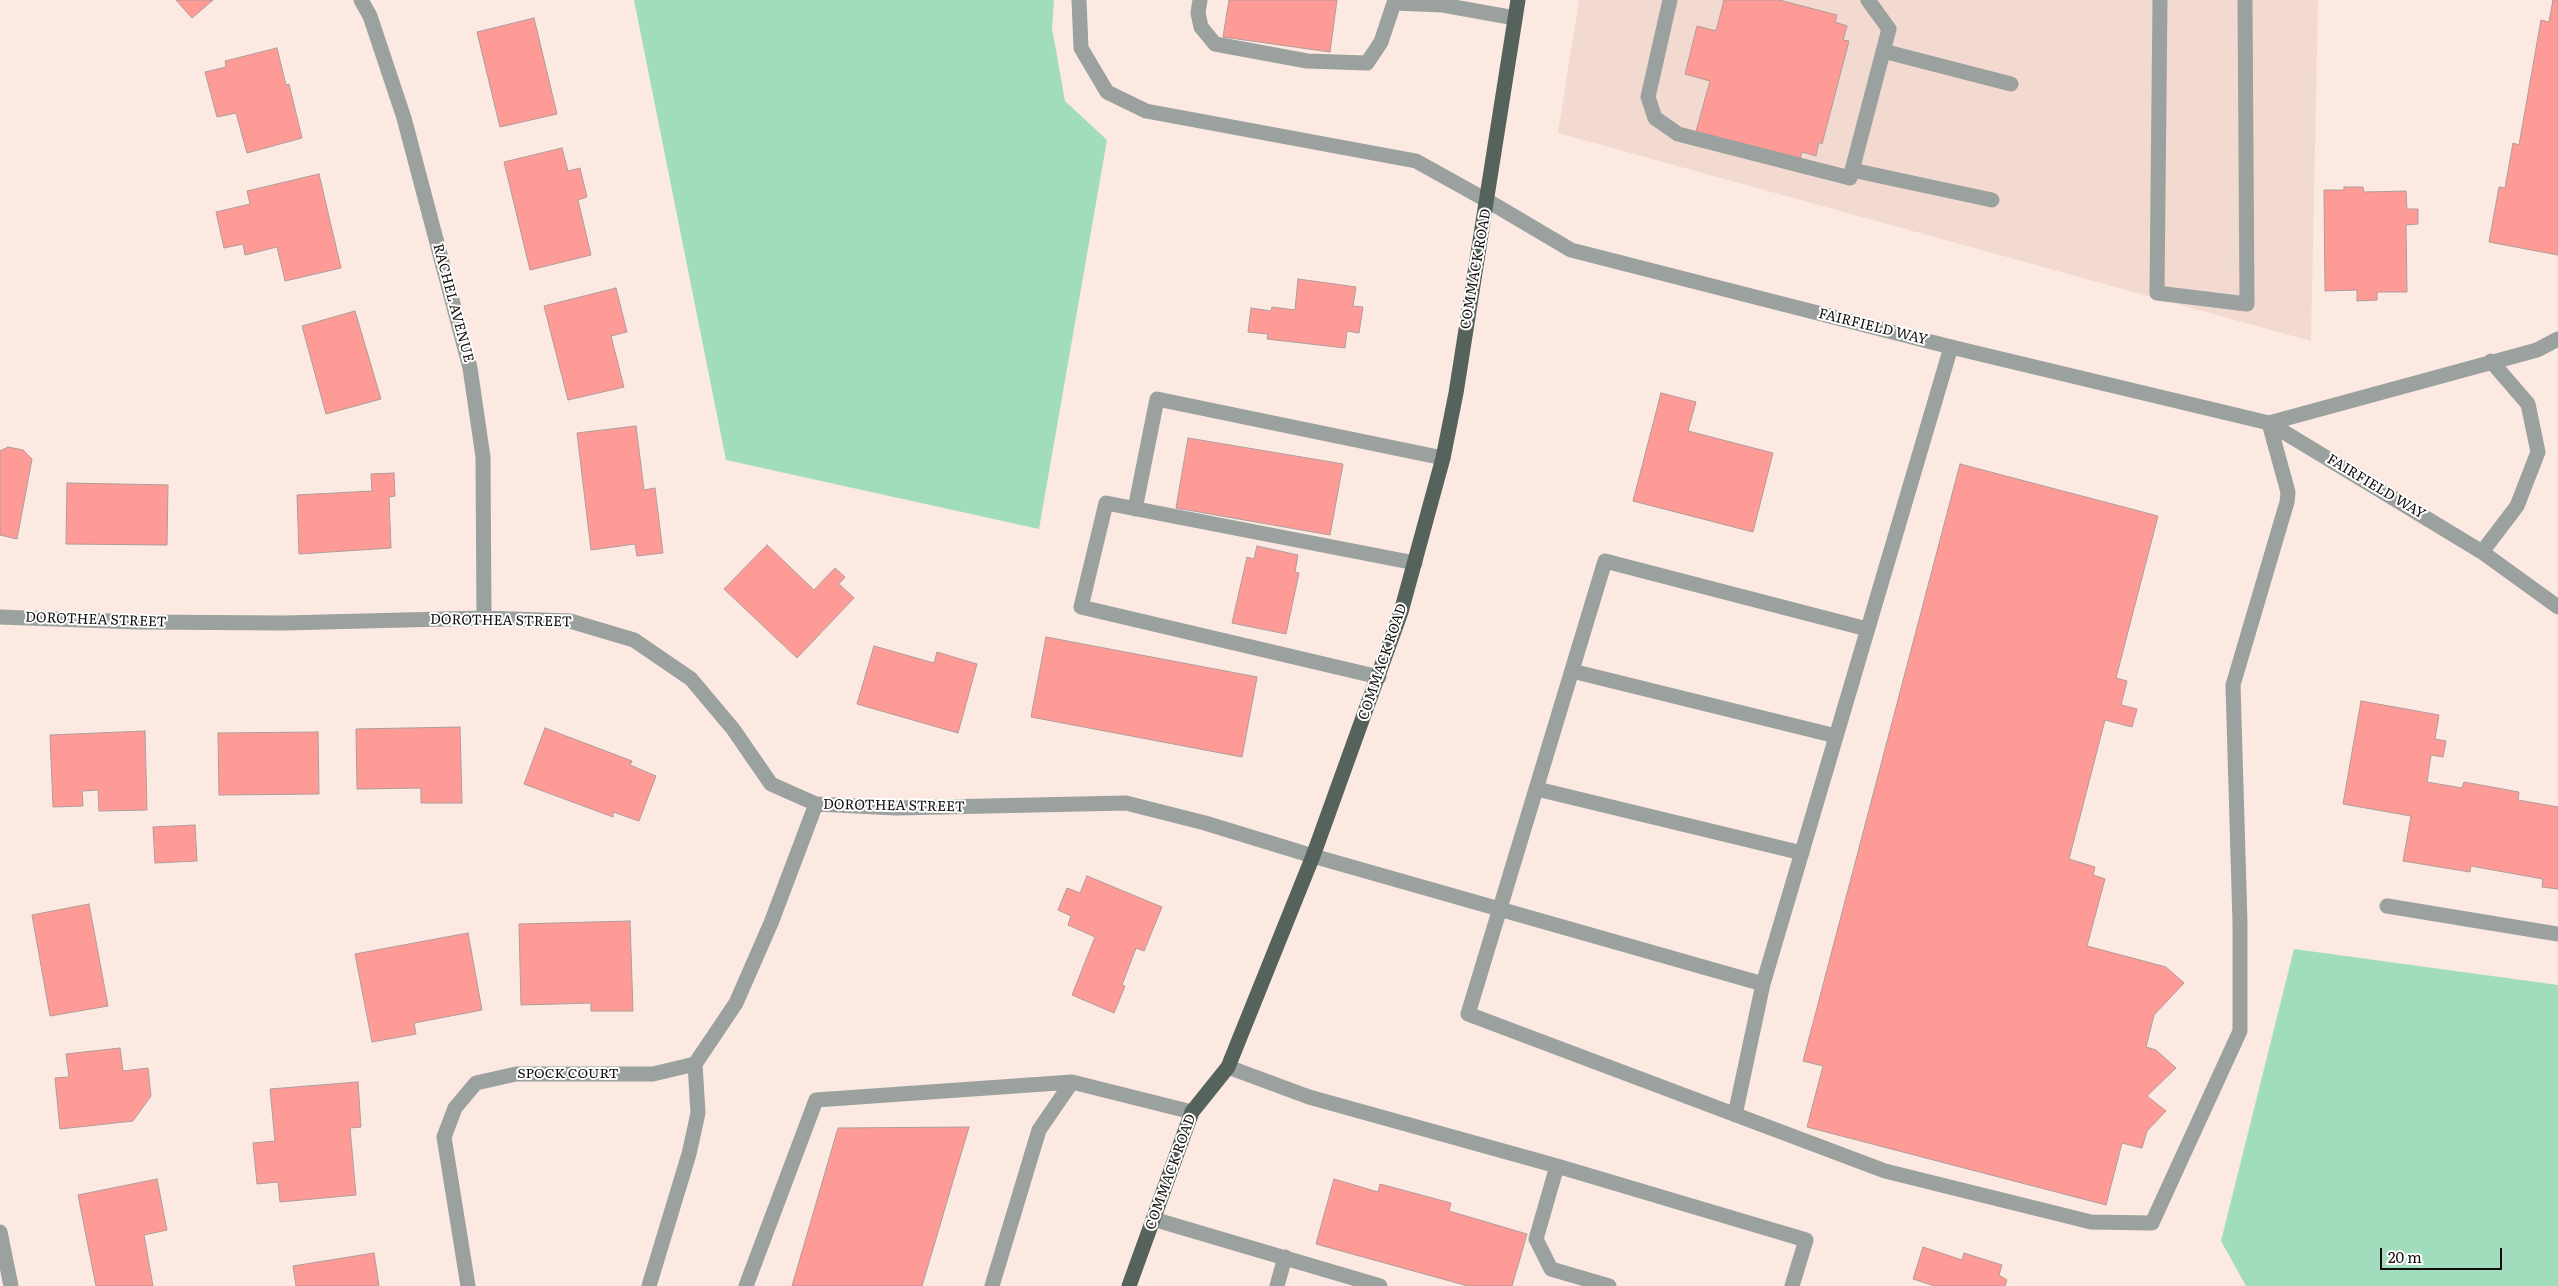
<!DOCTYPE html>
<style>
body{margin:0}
#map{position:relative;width:2558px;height:1286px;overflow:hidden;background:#fbe9e2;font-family:Literata,serif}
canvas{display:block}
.scale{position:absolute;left:2380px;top:1248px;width:122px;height:22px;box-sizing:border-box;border:2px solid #130d0b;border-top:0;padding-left:6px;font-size:15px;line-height:18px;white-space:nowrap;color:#130d0b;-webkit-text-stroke:4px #fff;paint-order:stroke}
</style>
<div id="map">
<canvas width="2558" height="1286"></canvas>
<div class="scale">20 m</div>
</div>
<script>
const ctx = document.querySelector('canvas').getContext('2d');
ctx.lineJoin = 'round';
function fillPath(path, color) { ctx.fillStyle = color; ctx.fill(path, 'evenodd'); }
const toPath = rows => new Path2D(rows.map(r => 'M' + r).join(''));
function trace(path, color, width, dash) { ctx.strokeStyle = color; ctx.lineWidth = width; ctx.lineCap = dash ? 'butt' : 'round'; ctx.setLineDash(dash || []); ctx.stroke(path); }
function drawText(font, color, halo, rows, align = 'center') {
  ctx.font = font + ' Literata,serif'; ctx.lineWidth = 4; ctx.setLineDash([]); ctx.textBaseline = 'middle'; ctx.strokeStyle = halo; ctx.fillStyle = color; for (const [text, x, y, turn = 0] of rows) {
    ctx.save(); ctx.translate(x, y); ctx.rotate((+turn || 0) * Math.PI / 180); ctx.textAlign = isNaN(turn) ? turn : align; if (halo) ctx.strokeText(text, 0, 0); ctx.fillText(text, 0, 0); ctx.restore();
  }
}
fillPath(toPath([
 [1579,0,2318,0,2311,341,1558,133]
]), '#f3dad0');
fillPath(toPath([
 [634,0,1054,0,1052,28,1065,101,1107,140,1039,529,726,460],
 [2294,949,2558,985,2558,1286,2246,1286,2221,1241]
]), '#a1ddbc');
const building = toPath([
 [176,0,213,0,192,18,176,0],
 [1229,0,1337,0,1330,52,1223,37,1229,0],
 [1724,0,1779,0,1837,15,1835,22,1847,26,1843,40,1849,41,1822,144,1819,142,1816,156,1802,152,1799,162,1695,135,1710,81,1685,74,1697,26,1716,31,1724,0],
 [2553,0,2558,0,2558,255,2489,242,2499,187,2505,188,2513,143,2519,145,2541,20,2549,22,2553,0],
 [534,18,557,114,500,127,477,32,534,18],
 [277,48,286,85,289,84,302,138,247,153,236,113,217,117,205,72,226,67,225,61,277,48],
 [562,148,568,171,580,168,587,197,578,200,591,255,530,270,504,162,562,148],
 [319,174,341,268,285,281,277,247,245,255,243,244,224,248,216,212,250,204,247,191,319,174],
 [2344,187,2363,187,2364,192,2406,191,2407,209,2418,209,2418,224,2406,225,2407,292,2377,292,2377,300,2357,301,2357,290,2325,291,2324,190,2344,190,2344,187],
 [1298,279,1356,287,1353,306,1363,307,1359,333,1347,331,1345,348,1267,339,1268,334,1248,332,1251,308,1271,311,1272,307,1295,310,1298,279],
 [616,288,627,332,611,336,624,387,568,400,544,306,616,288],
 [355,311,381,399,326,414,302,326,355,311],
 [1661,393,1696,402,1688,431,1773,453,1753,532,1633,501,1661,393],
 [636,426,644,490,655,488,663,553,637,556,635,544,591,550,577,433,636,426],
 [1188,438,1343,464,1330,535,1176,508,1188,438],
 [8,447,23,450,32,459,17,539,0,535,0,451,8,447],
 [1960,464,2158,516,2116,678,2127,681,2121,705,2137,709,2132,727,2105,720,2069,859,2095,867,2093,875,2105,879,2087,946,2166,967,2184,983,2154,1015,2146,1047,2156,1050,2176,1068,2147,1096,2166,1111,2147,1131,2142,1148,2122,1143,2106,1205,1807,1127,1823,1066,1803,1061,1960,464],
 [394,473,395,496,389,497,391,548,299,554,297,495,372,491,371,474,394,473],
 [67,483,168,485,167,545,66,544,67,483],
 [767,545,814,590,835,568,845,577,839,584,854,598,797,658,724,589,767,545],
 [1257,546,1298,555,1295,572,1299,573,1286,634,1232,623,1247,557,1254,559,1257,546],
 [1046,637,1257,677,1242,757,1031,717,1046,637],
 [874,646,934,663,937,652,977,664,958,733,857,704,874,646],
 [2361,701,2439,715,2435,739,2446,741,2443,757,2431,755,2427,782,2462,788,2464,782,2519,792,2518,800,2558,807,2558,889,2542,887,2543,879,2471,866,2470,872,2403,861,2411,816,2343,804,2361,701],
 [460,727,462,803,421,803,421,788,357,789,356,729,460,727],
 [545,728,632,761,630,765,656,776,639,821,613,812,613,817,524,784,545,728],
 [145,731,147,810,99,811,98,790,82,791,83,806,53,807,50,735,145,731],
 [318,732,319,794,219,795,218,733,318,732],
 [195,825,197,861,155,863,153,827,195,825],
 [1087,876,1162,907,1144,951,1136,948,1122,985,1125,986,1114,1013,1072,995,1095,937,1068,925,1071,916,1058,910,1067,888,1080,893,1087,876],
 [89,904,108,1006,50,1016,32,915,89,904],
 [630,921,633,1011,591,1011,591,1003,521,1005,519,924,630,921],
 [468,933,482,1010,414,1023,416,1034,372,1042,355,954,468,933],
 [120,1048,123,1071,148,1068,151,1096,133,1121,60,1129,55,1078,69,1077,66,1054,120,1048],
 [358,1082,361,1127,350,1128,356,1195,280,1202,278,1182,257,1184,253,1143,275,1141,270,1089,358,1082],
 [969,1127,922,1286,792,1286,838,1128,969,1127],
 [157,1179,167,1230,144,1235,153,1286,96,1286,78,1195,157,1179],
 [1334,1179,1378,1192,1380,1184,1451,1203,1449,1211,1527,1234,1512,1286,1468,1286,1316,1244,1334,1179],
 [1923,1247,1962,1260,1964,1253,2002,1265,1999,1275,2007,1280,2005,1286,1935,1286,1913,1279,1923,1247],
 [374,1253,379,1286,296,1286,293,1266,374,1253]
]);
fillPath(building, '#ff9b97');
trace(building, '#ae9c9a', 1);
trace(toPath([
 [1079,0,1081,48,1107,92,1146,111,1416,161,1488,201],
 [1200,0,1198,13,1201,27,1215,44,1307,61,1367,63,1381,42,1395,0],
 [1670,0,1648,97,1655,118,1678,134,1850,178,1889,29,1868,0],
 [2160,0,2157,293,2247,304,2245,0],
 [1395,3,1443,5,1515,18],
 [1883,51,2011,84],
 [1852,170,1992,200],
 [1135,509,1157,399,1443,458],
 [1867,629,1605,561,1468,1014,1885,1171,2091,1222,2152,1223,2240,1031,2240,923,2233,685,2287,502,2288,492,2269,423],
 [1572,671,1836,736],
 [1379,677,1081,607,1106,503,1415,563],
 [1537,789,1802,853],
 [1313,856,1763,984,1951,347],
 [2387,906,2558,934],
 [1228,1067,1309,1097,1557,1166,1806,1240,1792,1286],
 [1735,1115,1763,984],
 [1557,1166,1536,1239,1551,1269,1609,1286],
 [1153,1219,1380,1286],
 [746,1286,816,1100,1072,1082],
 [992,1286,1039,1130,1072,1082,1192,1112],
 [1277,1286,1285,1257]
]), '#9aa19e', 15);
trace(toPath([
 [361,0,370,16,404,118,470,368,483,457,484,618],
 [1488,201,1571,250,1951,347,2269,423],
 [2558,339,2537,350,2269,423,2482,552,2558,607],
 [2482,552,2517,506,2538,452,2528,404,2491,361],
 [0,617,138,622,284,623,484,618,570,621,634,640,691,679,733,729,771,784,816,804,896,808,1126,803,1205,823,1313,856],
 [695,1064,736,1003,771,923,816,804],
 [0,1232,11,1286],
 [468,1286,444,1137,455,1108,476,1083,516,1074,653,1074,695,1064,698,1113,689,1154,649,1286]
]), '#9aa19e', 15);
trace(toPath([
 [1129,1286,1192,1112,1228,1067,1313,856,1401,612,1443,458,1456,393,1518,0]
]), '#56635d', 15);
drawText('14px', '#130d0b', '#fff', [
 ["COMMACK ROAD",1476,269,-80],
 ["RACHEL AVENUE",453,303,75],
 ["FAIRFIELD WAY",1873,327,14],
 ["FAIRFIELD WAY",2376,487,31],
 ["DOROTHEA STREET",96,620,2],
 ["DOROTHEA STREET",501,621,1],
 ["COMMACK ROAD",1383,662,-71],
 ["DOROTHEA STREET",894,806,1],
 ["SPOCK COURT",568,1074],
 ["COMMACK ROAD",1171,1172,-70]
]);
</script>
